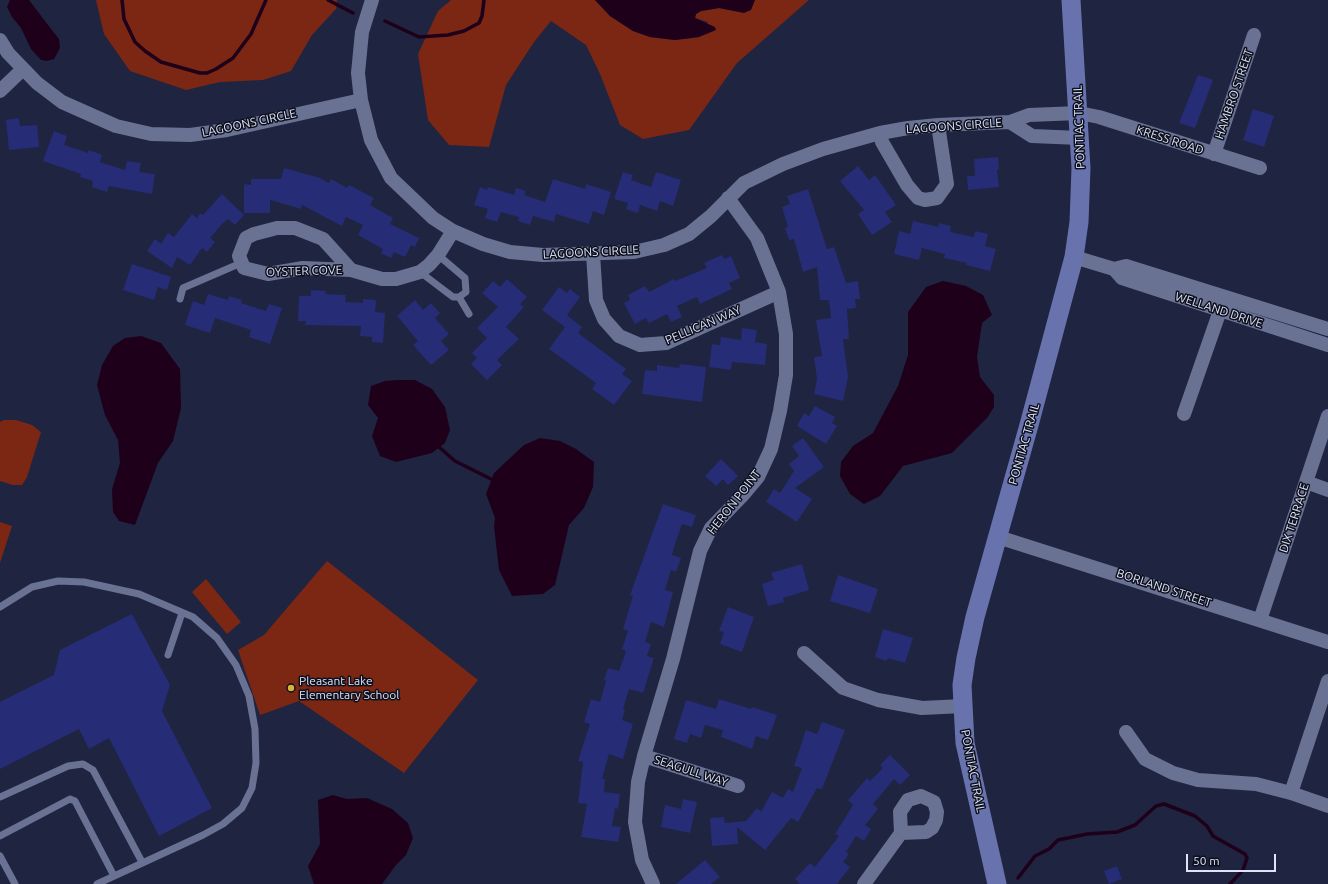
<!DOCTYPE html>
<style>
body{margin:0}
#map{position:relative;width:1328px;height:884px;overflow:hidden;background:#1f2441;font-family:Ubuntu,sans-serif}
canvas{display:block}
.scale{position:absolute;left:1186px;top:854px;width:90px;height:18px;box-sizing:border-box;border:2px solid #dee3f7;border-top:0;padding-left:5px;font-size:12px;line-height:14px;white-space:nowrap;color:#dee3f7;-webkit-text-stroke:3px #0c0f1c;paint-order:stroke}
</style>
<div id="map">
<canvas width="1328" height="884"></canvas>
<div class="scale">50 m</div>
</div>
<script>
const ctx = document.querySelector('canvas').getContext('2d');
ctx.lineJoin = 'round';
function fillPath(path, color) { ctx.fillStyle = color; ctx.fill(path, 'evenodd'); }
const toPath = rows => new Path2D(rows.map(r => 'M' + r).join(''));
function trace(path, color, width, dash) { ctx.strokeStyle = color; ctx.lineWidth = width; ctx.lineCap = dash ? 'butt' : 'round'; ctx.setLineDash(dash || []); ctx.stroke(path); }
function drawText(font, color, halo, rows, align = 'center') {
  ctx.font = font + ' Ubuntu,sans-serif'; ctx.lineWidth = 3; ctx.setLineDash([]); ctx.textBaseline = 'middle'; ctx.strokeStyle = halo; ctx.fillStyle = color; for (const [text, x, y, turn = 0] of rows) {
    ctx.save(); ctx.translate(x, y); ctx.rotate((+turn || 0) * Math.PI / 180); ctx.textAlign = isNaN(turn) ? turn : align; if (halo) ctx.strokeText(text, 0, 0); ctx.fillText(text, 0, 0); ctx.restore();
  }
}
fillPath(toPath([
 [96,0,337,0,336,9,312,35,291,71,263,80,220,82,186,90,130,71,104,34],
 [451,0,595,0,610,16,633,31,650,37,675,40,699,37,708,22,695,18,696,14,701,11,719,8,741,12,750,10,755,0,809,0,737,63,689,130,643,139,620,125,600,74,586,45,551,21,534,42,506,85,489,147,449,145,428,120,418,54,438,11],
 [4,420,16,420,32,425,41,432,27,477,22,485,13,485,0,481,0,422],
 [0,522,12,526,0,563],
 [327,561,478,680,404,773,299,701,260,715,238,650,264,635],
 [206,579,241,622,227,634,192,592]
]), '#7c2713');
fillPath(toPath([
 [10,0,29,0,48,25,59,39,60,48,54,59,47,61,41,60,31,49,21,28,12,17,7,7],
 [595,0,755,0,751,10,744,13,719,8,701,11,696,14,695,18,715,27,716,30,699,37,675,40,650,37,633,31,610,16],
 [943,281,966,286,983,295,992,315,982,323,977,357,980,377,994,395,994,407,987,418,952,453,903,466,880,496,864,504,850,494,840,476,841,462,853,446,873,433,898,386,908,355,908,312,926,287],
 [141,336,161,343,180,369,181,408,173,441,158,463,135,525,119,521,113,512,112,489,120,463,118,440,105,415,97,385,102,365,113,346,125,338],
 [397,380,415,380,432,389,445,407,450,430,445,443,432,453,396,462,380,456,372,436,378,418,368,405,371,386,385,381],
 [540,438,560,441,576,449,594,462,593,487,584,508,569,525,555,585,543,594,512,596,499,570,494,526,495,518,486,494,494,473,524,445],
 [333,795,347,799,367,798,392,809,408,823,413,838,406,855,396,865,382,884,314,884,308,866,320,844,318,800]
]), '#1f001b');
trace(toPath([
 [122,0,124,19,135,42,145,51,161,62,200,73,207,73,216,69,233,58,251,34,266,0],
 [328,0,353,13],
 [385,21,419,37,448,35,464,31,479,23,482,16,484,0],
 [439,447,455,461,491,479],
 [1018,878,1035,856,1049,849,1058,840,1087,834,1117,832,1135,825,1156,806,1164,804,1195,816,1207,826,1213,836,1245,854,1247,858,1243,870,1230,884]
]), '#1f001b', 3.5);
fillPath(toPath([
 [1198,75,1213,80,1195,128,1179,123],
 [1253,109,1274,116,1264,147,1243,140],
 [19,118,20,126,37,125,39,147,9,150,6,120],
 [54,131,67,136,64,145,88,153,89,150,102,155,100,162,125,170,127,161,141,163,139,172,155,174,152,194,109,186,107,192,92,187,93,181,80,177,81,174,43,161],
 [998,157,999,169,997,170,999,187,968,190,967,176,975,176,974,159],
 [858,166,869,180,875,175,896,205,885,212,892,222,872,235,858,214,864,210,840,181],
 [284,168,320,178,329,183,331,179,347,188,349,185,374,198,370,205,393,218,390,224,419,238,415,247,411,245,405,257,394,252,391,258,381,253,383,249,358,235,363,225,346,217,342,226,302,205,301,209,270,200,270,213,244,213,244,184,251,185,251,179,281,179],
 [623,172,633,175,631,180,651,187,656,172,681,180,673,206,660,201,657,211,640,205,638,213,626,209,628,203,614,199],
 [553,179,585,189,586,184,611,192,604,215,593,211,589,224,556,214,554,222,533,216,530,225,518,221,519,217,501,212,497,222,485,218,488,209,474,205,480,187,487,190,488,187,514,195,516,188,526,191,524,195,545,202],
 [808,189,827,249,834,247,846,283,858,281,860,299,855,299,856,308,847,309,849,339,843,339,848,377,843,401,814,394,817,379,814,357,822,356,816,320,831,318,829,300,820,300,817,267,803,272,794,239,789,240,785,228,788,227,782,207,790,204,787,196],
 [222,194,244,215,235,225,228,219,222,224,210,238,215,242,207,252,202,248,190,265,177,257,172,268,147,251,155,239,161,244,168,233,174,237,192,214,197,218,200,213,203,215],
 [913,221,938,227,939,223,951,226,950,232,974,237,975,231,988,234,985,246,996,249,990,271,966,265,967,263,944,258,945,254,922,248,919,260,894,254,899,231,910,234],
 [722,255,724,259,731,256,740,278,729,283,732,289,700,304,697,297,677,306,682,317,671,322,667,314,649,323,646,318,635,324,624,303,630,300,628,295,645,286,649,292,674,279,675,281,707,268,704,263],
 [132,264,171,277,167,290,158,287,154,300,123,290],
 [507,279,527,297,520,304,524,307,506,327,519,339,497,360,502,365,487,380,471,364,477,358,472,353,487,338,477,328,498,307,482,293,493,281,500,287],
 [559,287,567,293,570,289,580,297,567,315,582,327,578,333,626,369,622,374,632,381,614,405,592,389,596,383,549,349,565,327,542,310],
 [311,290,326,291,325,294,346,295,345,302,363,303,363,299,376,300,375,312,385,313,383,343,372,342,372,337,360,336,361,326,305,325,306,321,298,321,299,296,311,296],
 [208,294,228,300,229,296,242,300,241,303,266,311,269,304,282,308,270,344,249,337,251,330,215,318,210,333,185,325,193,301,204,305],
 [415,300,423,310,431,303,440,313,435,318,449,334,441,341,449,350,431,365,413,345,418,341,397,316],
 [742,328,757,330,755,342,767,344,765,365,732,362,731,370,709,367,712,344,720,345,721,337,741,340],
 [680,364,706,367,702,402,642,394,645,370,657,371,657,365,679,368],
 [815,406,835,417,832,423,837,426,826,444,797,426,804,413,809,416],
 [803,438,824,467,795,488,812,499,797,522,766,502,774,489,780,493,794,471,789,464,799,456,792,446],
 [721,459,738,476,728,485,723,479,716,486,705,476],
 [663,504,696,515,692,527,682,524,674,547,672,555,681,558,676,572,671,570,665,590,673,592,664,627,651,622,645,642,651,644,647,656,654,658,643,693,629,689,623,709,625,710,622,720,633,724,623,759,609,754,602,779,605,779,604,792,620,794,618,809,615,808,612,826,621,827,618,842,581,837,587,804,578,803,583,762,578,761,590,724,584,722,591,699,600,702,606,681,604,680,608,668,619,671,626,651,622,649,628,631,623,629,633,596,630,595],
 [802,564,809,590,783,598,784,602,768,606,762,584,774,580,771,573],
 [838,575,878,589,870,613,830,601],
 [728,607,754,617,742,652,720,644,724,632,719,631],
 [132,614,170,685,162,711,212,808,159,836,109,738,89,749,79,729,0,769,0,702,54,675,60,650],
 [883,629,913,638,905,663,888,658,886,661,875,657],
 [719,699,751,709,752,707,777,715,768,740,756,736,752,749,721,737,723,730,705,725,701,738,690,734,687,743,674,739,686,700,716,709],
 [822,722,845,730,822,789,817,788,798,822,791,818,765,850,737,827,738,844,712,846,710,818,724,817,725,823,746,821,757,808,761,812,772,792,783,798,788,789,793,792,802,768,794,766,806,730,817,734],
 [890,755,910,775,900,785,894,779,873,804,878,809,865,825,871,829,864,841,856,836,846,852,849,854,843,862,850,867,837,884,800,884,795,879,810,863,815,867,839,836,835,834,853,805,848,800,867,778,870,781,883,768,880,765],
 [683,799,697,802,690,833,661,827,665,805,681,809],
 [705,860,720,877,711,884,676,884],
 [1117,866,1122,879,1109,884,1104,871]
]), '#262c76');
trace(toPath([
 [420,272,453,297,459,297,466,292,465,278,438,255],
 [459,297,469,314],
 [180,299,183,288,241,263],
 [0,607,32,587,58,581,84,582,139,594,193,617,217,638,236,665,249,696,255,729,256,763,252,788,242,808,223,824,203,835,97,884],
 [168,655,182,613],
 [0,797,68,766,83,764,93,770,142,862],
 [0,836,70,799,75,801,114,876],
 [0,856,15,884]
]), '#6a7294', 7);
trace(toPath([
 [372,0,362,32,358,73,361,100,371,140,391,178,433,218,453,231,483,244,510,252,543,255,634,252,664,245,689,234,711,216,744,183,783,164,823,149,880,133,908,128,938,125,1010,122,1029,115,1079,113,1099,117,1260,168],
 [0,40,8,53,37,83,62,102,116,126,151,134,190,135,227,130,361,100],
 [0,91,23,69],
 [1010,122,1032,136,1080,138],
 [880,133,882,142,907,185,918,198,925,200,937,198,947,184,938,125],
 [1214,154,1254,35],
 [593,254,596,300,604,319,619,336,640,345,666,343,779,292],
 [1074,257,1114,269,1122,278,1328,345],
 [1114,269,1126,266,1328,329],
 [351,270,323,239,295,228,277,228,254,234,246,238,239,256,244,268,268,274,303,268,351,270,382,279,396,279,420,272,429,265,438,255,453,231],
 [1184,414,1223,302],
 [1306,482,1328,490],
 [998,537,1328,642],
 [1260,620,1328,416],
 [804,653,843,688,878,700,922,708,963,706],
 [1126,732,1145,759,1173,773,1198,780,1256,784,1291,793,1328,806],
 [644,756,738,786],
 [1291,793,1328,681],
 [653,884,642,860,635,822,638,782,644,756,673,659,700,551,711,528,742,496,758,477,771,449,780,411,786,375,786,334,779,292,757,238,728,198],
 [864,884,901,833,900,812,908,800,921,796,934,802,937,812,936,820,932,828,926,832,901,833]
]), '#6a7294', 14);
trace(toPath([
 [997,884,965,743,962,685,966,658,975,617,1029,425,1074,257,1079,222,1081,168,1071,0]
]), '#6873ae', 19);
for (const [x, y, r, color] of [
 [291,688,4,"#d5b534"]
]) { const dot = new Path2D(); dot.arc(x, y, r, 0, 2 * Math.PI); ctx.fillStyle = color; ctx.fill(dot); trace(dot, '#0c0f1c', 1.5); }
drawText('12px', '#dee3f7', '#0c0f1c', [
 ["HAMBRO STREET",1234,94,-71],
 ["LAGOONS CIRCLE",249,123,-12],
 ["LAGOONS CIRCLE",954,126,-4],
 ["PONTIAC TRAIL",1079,127,-92],
 ["KRESS ROAD",1170,140,18],
 ["LAGOONS CIRCLE",591,252,-3],
 ["OYSTER COVE",304,271,-2],
 ["WELLAND DRIVE",1219,310,18],
 ["PELLICAN WAY",703,325,-23],
 ["PONTIAC TRAIL",1024,444,-74],
 ["HERON POINT",734,502,-52],
 ["DIX TERRACE",1294,518,-72],
 ["BORLAND STREET",1164,588,18],
 ["SEAGULL WAY",691,771,18],
 ["PONTIAC TRAIL",973,771,79]
]);
drawText('12px', '#dee3f7', '#0c0f1c', [
 ["Pleasant Lake",299,681],
 ["Elementary School",299,695]
], 'left');
</script>
